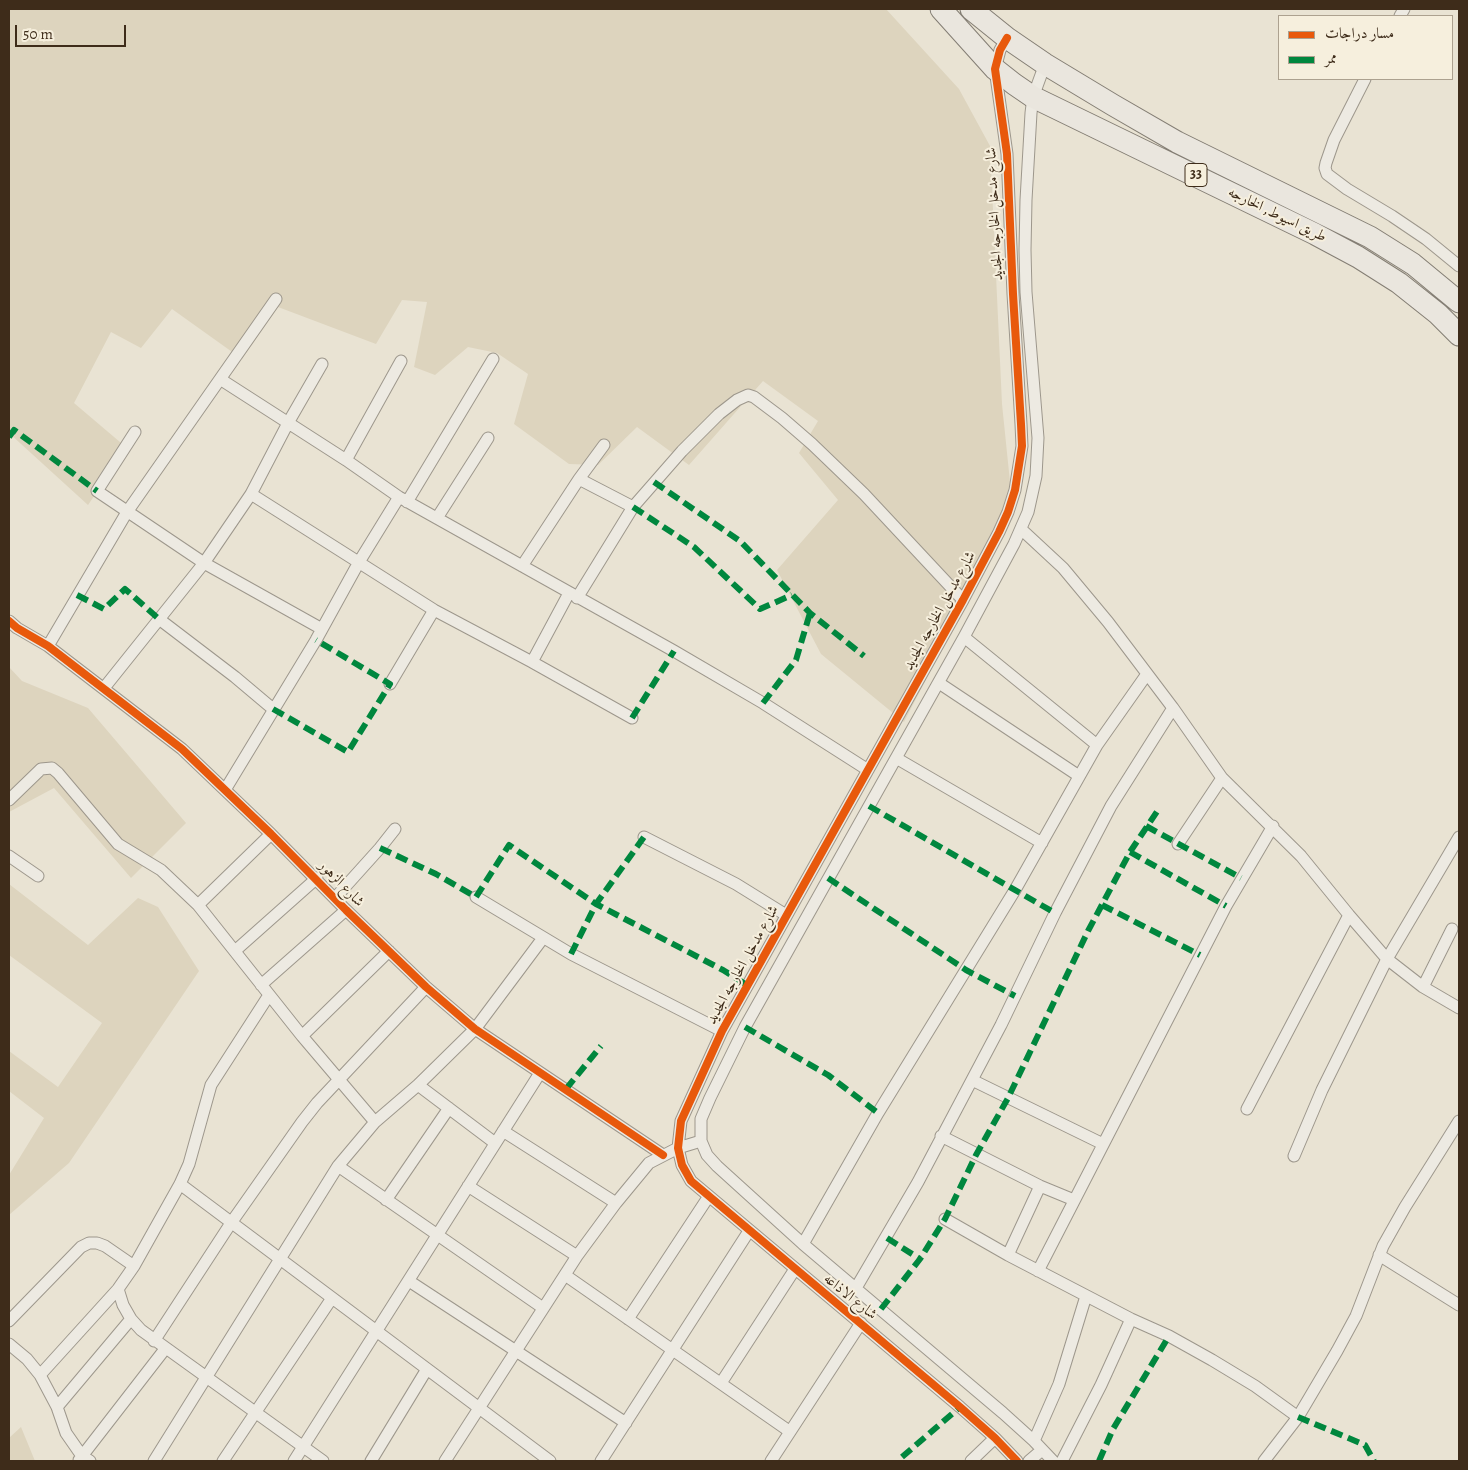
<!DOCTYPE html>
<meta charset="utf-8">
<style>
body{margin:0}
#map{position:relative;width:1468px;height:1470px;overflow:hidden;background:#e9e3d3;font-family:Alegreya,Amiri,serif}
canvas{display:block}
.frame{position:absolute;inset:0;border:10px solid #3e2c1a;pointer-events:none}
.legend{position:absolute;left:1278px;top:15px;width:175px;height:65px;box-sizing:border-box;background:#f6efdd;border:1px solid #aca18f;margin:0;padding:6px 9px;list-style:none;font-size:15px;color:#3e2c1a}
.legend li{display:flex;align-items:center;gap:10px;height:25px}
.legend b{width:25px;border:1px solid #aca18f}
.scale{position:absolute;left:15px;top:25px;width:111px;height:22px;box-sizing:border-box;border:2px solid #3e2c1a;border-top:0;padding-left:6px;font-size:15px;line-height:18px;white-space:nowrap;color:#3e2c1a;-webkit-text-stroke:4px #f6efdd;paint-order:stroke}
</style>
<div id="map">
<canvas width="1468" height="1470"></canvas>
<div class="frame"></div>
<ul class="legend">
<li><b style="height:6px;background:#e8590c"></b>مسار دراجات</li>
<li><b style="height:6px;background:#00873e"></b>ممر</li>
</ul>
<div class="scale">50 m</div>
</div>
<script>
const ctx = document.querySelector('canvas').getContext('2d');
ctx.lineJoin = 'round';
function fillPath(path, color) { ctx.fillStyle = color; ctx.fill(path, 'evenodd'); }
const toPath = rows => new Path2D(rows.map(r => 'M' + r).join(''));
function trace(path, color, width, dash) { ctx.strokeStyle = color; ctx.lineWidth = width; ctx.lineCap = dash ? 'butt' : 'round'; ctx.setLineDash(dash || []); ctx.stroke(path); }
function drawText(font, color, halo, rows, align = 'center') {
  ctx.font = font + ' Alegreya,Amiri,serif'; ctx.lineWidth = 4; ctx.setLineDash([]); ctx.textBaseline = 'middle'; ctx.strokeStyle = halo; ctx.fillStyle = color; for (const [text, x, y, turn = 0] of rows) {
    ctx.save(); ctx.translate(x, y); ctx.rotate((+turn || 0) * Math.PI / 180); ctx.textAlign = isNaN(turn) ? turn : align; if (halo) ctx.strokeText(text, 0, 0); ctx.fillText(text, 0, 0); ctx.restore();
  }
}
fillPath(toPath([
 [9,9,886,9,959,89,990,146,1002,404,1010,482,1002,533,904,722,821,654,777,570,838,500,799,453,818,421,763,381,689,465,637,427,598,465,569,464,514,424,528,374,497,353,468,347,435,375,414,367,427,302,402,300,376,344,278,307,242,359,172,309,141,348,111,332,74,403,127,448,88,505,9,433],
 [9,667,22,681,88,708,186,823,131,878,54,788,9,812],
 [9,884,88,945,138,898,158,907,199,971,69,1163,9,1215,9,1175,44,1118,9,1091,9,1051,58,1087,102,1023,9,955],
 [21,1427,35,1461,9,1461,9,1438]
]), '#ddd4be');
const street = toPath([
 [1400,16,1404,9],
 [1007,38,1000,50,995,69,1007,154,1013,294,1021,424,1022,446,1015,490,1008,512,999,532,963,600,722,1031,681,1121,678,1148,682,1165,691,1181,960,1407,995,1438,1017,1461],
 [1045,64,1033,97,1031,113,1026,200,1025,250,1026,292,1038,438,1036,476,1028,512,1014,544,964,637,745,1027,710,1098,701,1119,701,1141,707,1155,717,1166,803,1244,1003,1413,1034,1441,1053,1461],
 [1365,79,1334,140,1326,163,1325,168,1327,174,1347,189,1392,216,1426,239,1459,266],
 [220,379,346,460,399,497,674,651,763,703,868,770],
 [135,432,97,491,204,563,322,629],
 [346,460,401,361],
 [579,479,633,507],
 [251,494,434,610,532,662,632,718],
 [407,502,493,359],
 [437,518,488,438],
 [1021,529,1063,568,1108,622,1173,708,1222,778,1301,856,1349,915,1387,959,1423,987,1459,1008],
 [522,566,579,479,604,445],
 [577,598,633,507,682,451,719,414,737,400,748,395,754,397,782,418,812,444,864,494,963,600],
 [159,619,235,677,273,709],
 [9,621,17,628,48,646,182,749,271,834,346,910,426,987,475,1029,663,1155],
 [964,637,1097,745],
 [48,646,127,512,276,299],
 [532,662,569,593],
 [939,683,1079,776],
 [390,684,434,610],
 [104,688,204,563,251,494,288,423,322,364],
 [896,758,1042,843],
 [225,790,316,640,359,562,399,497],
 [9,800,41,769,52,768,58,773,118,844,161,870,198,905,302,1036,375,1122],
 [644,837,736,884,786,915],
 [1178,844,1222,778],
 [9,856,38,876],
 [476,897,571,954,722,1031],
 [335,898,380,848,395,829],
 [198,905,271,834],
 [236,950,317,878],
 [261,985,346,910],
 [1423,987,1452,929],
 [302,1036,389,951],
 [972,1080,1103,1144],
 [418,1085,495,1143],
 [1247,1109,1349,915],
 [503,1131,616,1203],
 [941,1136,1040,1186,1074,1200],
 [1294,1156,1322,1090,1387,959,1459,837],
 [338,1166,543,1308],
 [180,1184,550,1461],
 [468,1186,577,1256],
 [386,1200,449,1108],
 [945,1219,1008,1255,1131,1319,1169,1336,1212,1360,1255,1386,1298,1417],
 [803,1244,878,1113,1015,890,1097,745,1147,674],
 [1008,1255,1040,1186],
 [1379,1255,1459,1305],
 [1038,1271,1226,906,1273,826],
 [565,1275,789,1431],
 [409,1281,626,1423],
 [856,1288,918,1182,1001,1025,1055,913,1111,806,1173,708],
 [118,1289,123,1305,131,1319,141,1330,323,1461],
 [628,1319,709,1196],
 [9,1321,81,1247,89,1243,97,1243,105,1246,134,1266],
 [154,1341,231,1223,302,1122,317,1103,426,987],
 [9,1344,27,1359,40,1375,57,1407,66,1433,82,1456,90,1461],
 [40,1375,118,1289,134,1266,180,1184,189,1164,211,1085,269,995],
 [721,1383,795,1269],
 [57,1407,131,1319],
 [1034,1441,1059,1384,1086,1296],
 [79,1460,165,1349],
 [154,1461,338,1166,375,1122,418,1085,475,1029,543,938],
 [223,1461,332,1298],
 [294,1461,540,1073],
 [371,1461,427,1369],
 [445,1461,577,1256,616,1203,649,1163,678,1148,701,1141],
 [601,1461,749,1231],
 [771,1461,861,1323],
 [971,1461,995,1438],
 [1029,1461,1042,1450],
 [1062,1461,1101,1385,1131,1319],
 [1264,1461,1298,1417,1337,1351,1356,1316,1383,1246,1405,1207,1459,1121]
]);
const highway = toPath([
 [941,9,995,69,1014,84,1033,97,1315,234,1358,257,1399,283,1438,314,1459,335],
 [971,9,1007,38,1045,64,1113,105,1177,142,1370,237,1413,264,1459,302]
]);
trace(street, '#9d978c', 13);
trace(highway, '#847e74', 23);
trace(street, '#edeae2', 11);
trace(highway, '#eae6de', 21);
trace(toPath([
 [9,437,14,430,97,491],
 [654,482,740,541,810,613,864,656],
 [633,507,694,547,760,609,792,595],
 [77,595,104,609,125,589,159,619],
 [763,703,796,660,810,613],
 [273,709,348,752,390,684,316,640],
 [632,718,674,651],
 [869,806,1055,913],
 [1146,826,1241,878],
 [380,848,436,874,476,897,509,845,596,904,723,970,747,985],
 [1130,852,1226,906],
 [828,878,966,970,1015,996],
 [1102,905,1200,955],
 [571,954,596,904,644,837],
 [745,1027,828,1075,878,1113],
 [566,1089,601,1046],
 [887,1238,920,1259],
 [881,1309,920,1259,945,1219,976,1155,1008,1098,1088,931,1130,852,1160,807],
 [1298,1417,1365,1445,1374,1461],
 [902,1457,960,1407],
 [1099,1461,1113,1429,1169,1336]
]), '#00873e', 6, [12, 6]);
trace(toPath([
 [1007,38,1000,50,995,69,1007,154,1013,294,1021,424,1022,446,1015,490,1008,512,999,532,963,600,722,1031,681,1121,678,1148,682,1165,691,1181,960,1407,995,1438,1017,1461],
 [9,621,17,628,48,646,182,749,271,834,346,910,426,987,475,1029,663,1155]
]), '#e8590c', 8);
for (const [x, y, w] of [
 [1196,175,22]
]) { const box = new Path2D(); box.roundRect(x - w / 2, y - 11.5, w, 23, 4); ctx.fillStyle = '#f6efdd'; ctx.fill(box); trace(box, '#3e2c1a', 1); }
drawText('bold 14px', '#3e2c1a', null, [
 ["33",1196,175]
]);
drawText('15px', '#3e2c1a', '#f6efdd', [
 ["شارع مدخل الخارجه الجديد",995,214,-93],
 ["طريق اسيوط, الخارجه",1277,215,26],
 ["شارع مدخل الخارجه الجديد",940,611,-61],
 ["شارع الزهور",341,884,46],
 ["شارع مدخل الخارجه الجديد",743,965,-61],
 ["شارع الاذاعه",850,1297,39]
]);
</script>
